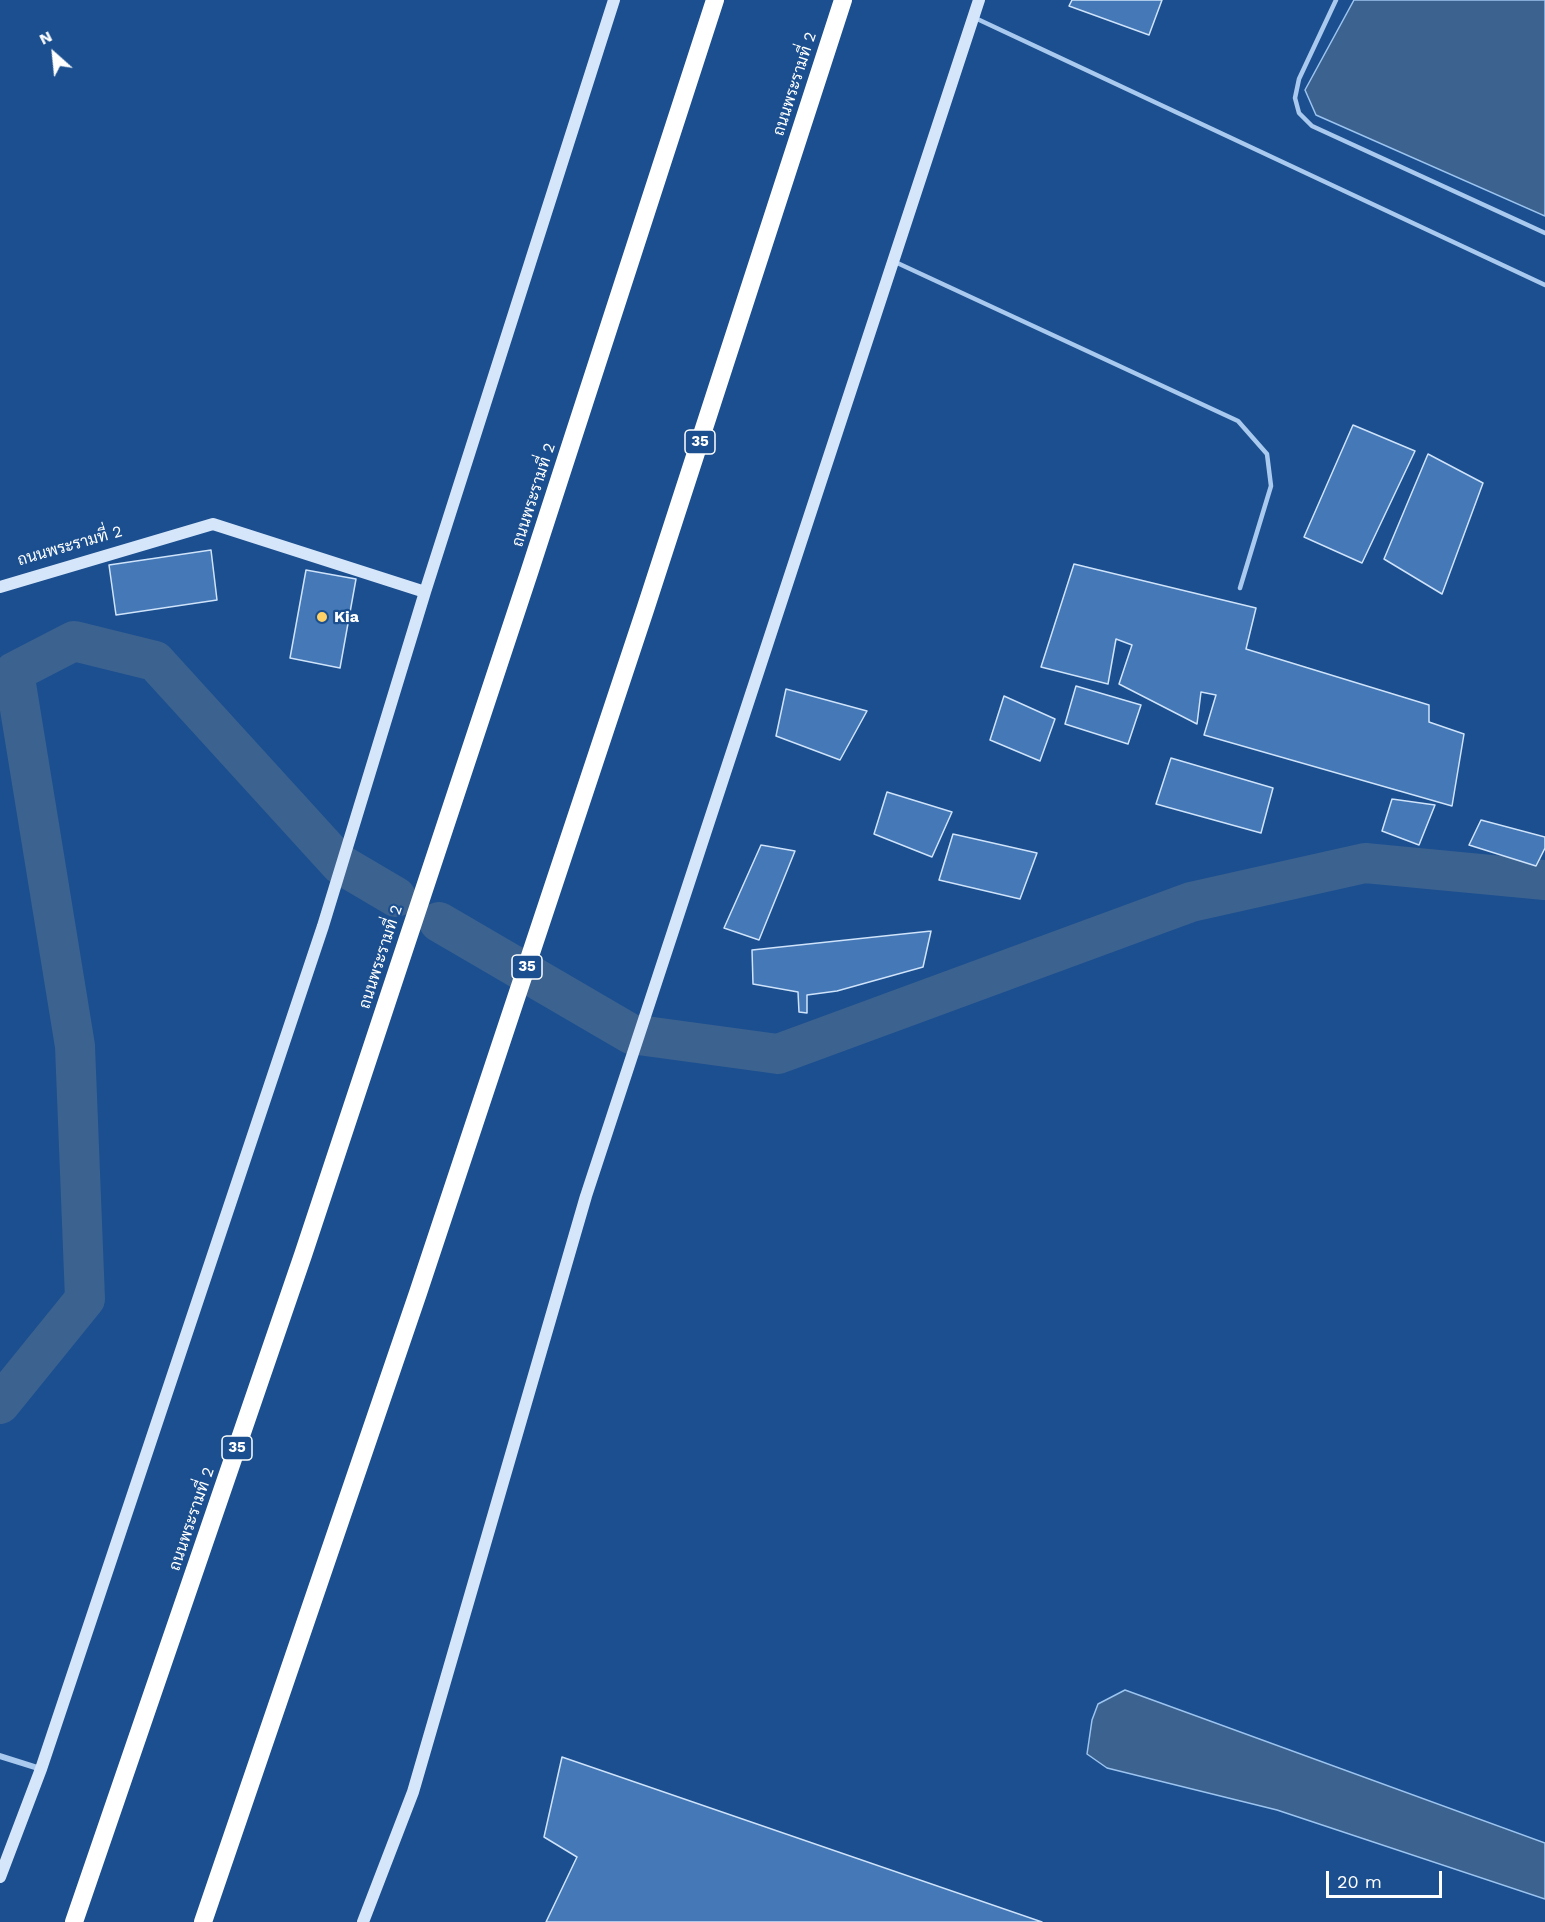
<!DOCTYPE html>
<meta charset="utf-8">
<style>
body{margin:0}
#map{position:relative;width:1545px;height:1922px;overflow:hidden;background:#1b4f8f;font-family:"Work Sans",sans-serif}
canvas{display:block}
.north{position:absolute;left:24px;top:24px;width:60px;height:60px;-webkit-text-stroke:4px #1b4f8f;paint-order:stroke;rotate:333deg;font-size:16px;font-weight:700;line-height:24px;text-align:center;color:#fff}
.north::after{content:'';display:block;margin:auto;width:21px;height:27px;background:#fff;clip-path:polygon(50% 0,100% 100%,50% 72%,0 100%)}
.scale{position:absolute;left:1326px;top:1871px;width:116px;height:27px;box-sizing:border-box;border:3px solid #fff;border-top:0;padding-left:8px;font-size:18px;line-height:21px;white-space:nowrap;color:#fff;-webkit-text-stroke:4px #1b4f8f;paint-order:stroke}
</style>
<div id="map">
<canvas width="1545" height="1922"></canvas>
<div class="north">N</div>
<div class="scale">20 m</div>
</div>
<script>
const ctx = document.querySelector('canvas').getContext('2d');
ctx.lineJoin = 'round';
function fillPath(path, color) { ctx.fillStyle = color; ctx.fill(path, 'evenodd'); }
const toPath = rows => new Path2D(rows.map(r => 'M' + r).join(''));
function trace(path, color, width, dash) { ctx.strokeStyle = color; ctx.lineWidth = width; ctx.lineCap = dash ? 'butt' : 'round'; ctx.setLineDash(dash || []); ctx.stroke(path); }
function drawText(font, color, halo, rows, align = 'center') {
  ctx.font = font + ' "Work Sans",Sarabun,sans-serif'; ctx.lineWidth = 4.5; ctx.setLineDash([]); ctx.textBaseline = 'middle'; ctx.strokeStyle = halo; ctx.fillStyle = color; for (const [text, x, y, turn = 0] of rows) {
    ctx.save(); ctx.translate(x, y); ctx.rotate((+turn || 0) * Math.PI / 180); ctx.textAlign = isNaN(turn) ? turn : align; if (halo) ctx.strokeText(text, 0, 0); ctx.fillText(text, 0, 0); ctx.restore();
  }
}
const water = toPath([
 [1354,0,1545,0,1545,216,1316,115,1305,90,1354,0],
 [1125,1690,1545,1843,1545,1899,1277,1810,1107,1768,1087,1754,1092,1720,1098,1704,1125,1690]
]);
fillPath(water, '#3c6290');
trace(water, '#9cc4f0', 1.5);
trace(toPath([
 [439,922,631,1034,778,1054,1191,902,1365,863,1545,880],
 [0,1404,85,1299,75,1046,14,672,74,641,155,661,340,864,396,897]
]), '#3c6290', 40);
const building = toPath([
 [1072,0,1162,0,1149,35,1069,6,1072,0],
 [1353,425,1415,451,1362,563,1304,537,1353,425],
 [1428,454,1483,483,1442,594,1384,559,1428,454],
 [211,550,217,600,116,615,109,565,211,550],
 [1074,564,1256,608,1246,649,1429,705,1429,722,1464,734,1452,806,1204,735,1216,695,1201,692,1197,724,1119,684,1132,645,1116,639,1108,684,1041,667,1074,564],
 [306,570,356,579,340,668,290,658,306,570],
 [1076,686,1141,705,1128,744,1065,724,1076,686],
 [786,689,867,711,840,760,776,736,786,689],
 [1004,696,1055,719,1040,761,990,740,1004,696],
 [1171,758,1273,788,1261,833,1156,804,1171,758],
 [887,792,952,812,932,857,874,834,887,792],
 [1392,799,1435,805,1419,845,1382,831,1392,799],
 [1481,820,1545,837,1545,848,1536,866,1469,845,1481,820],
 [953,834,1037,853,1020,899,939,880,953,834],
 [761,845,795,851,759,940,724,928,761,845],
 [931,931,923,967,837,991,807,995,807,1013,799,1012,798,992,753,984,752,950,931,931],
 [562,1757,1042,1922,546,1922,577,1857,544,1837,562,1757]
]);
fillPath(building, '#4478b7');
trace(building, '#cfe3fa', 1.5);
trace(toPath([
 [1336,0,1299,79,1295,98,1299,113,1312,126,1545,233],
 [973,17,1545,285],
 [893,261,1238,421,1267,454,1271,486,1240,588]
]), '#a9c9ee', 4.5);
trace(toPath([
 [0,1756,41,1769]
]), '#a9c9ee', 6);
trace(toPath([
 [0,587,213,524,425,592,614,0],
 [0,1877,41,1769,323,926,425,592],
 [363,1922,413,1792,586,1196,979,0]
]), '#d6e6fa', 12);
trace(toPath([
 [74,1922,303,1255,529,573,715,0],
 [203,1922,418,1293,645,610,843,0]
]), '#fff', 18);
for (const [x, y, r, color] of [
 [322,617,6,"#ffd166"]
]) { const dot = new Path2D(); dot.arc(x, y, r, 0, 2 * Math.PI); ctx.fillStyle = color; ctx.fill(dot); trace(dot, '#1b4f8f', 2); }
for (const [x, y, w] of [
 [700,442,30],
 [527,967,30],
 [237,1448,30]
]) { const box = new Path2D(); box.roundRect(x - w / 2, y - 12, w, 24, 4.5); ctx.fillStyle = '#1b4f8f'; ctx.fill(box); trace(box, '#fff', 1.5); }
drawText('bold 15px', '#fff', null, [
 ["35",700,442],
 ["35",527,967],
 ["35",237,1448]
]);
drawText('16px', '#fff', '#1b4f8f', [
 ["ถนนพระรามที่ 2",795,84,-72],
 ["ถนนพระรามที่ 2",534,495,-72],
 ["ถนนพระรามที่ 2",70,546,-16],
 ["ถนนพระรามที่ 2",381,957,-72],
 ["ถนนพระรามที่ 2",192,1519,-71]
]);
drawText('bold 16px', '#fff', '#1b4f8f', [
 ["Kia",334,617]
], 'left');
</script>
